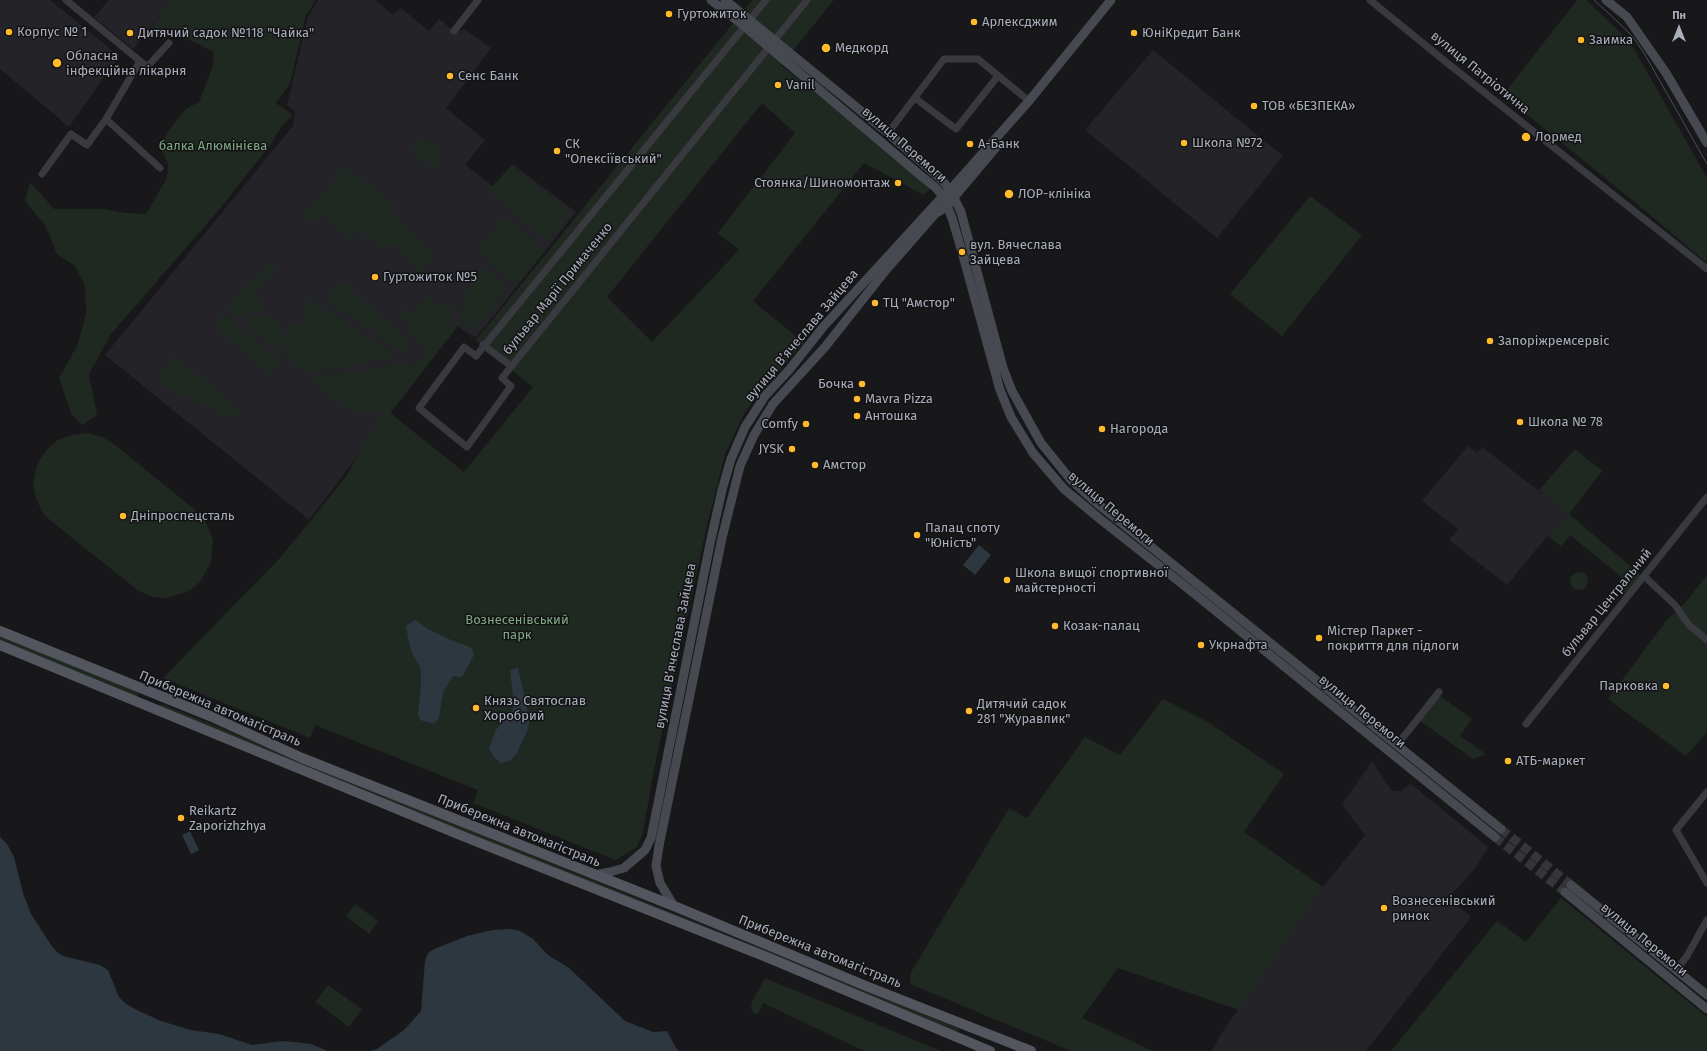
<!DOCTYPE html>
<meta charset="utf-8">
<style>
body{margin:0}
#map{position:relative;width:1707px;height:1051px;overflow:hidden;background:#18181a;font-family:"Fira Sans",sans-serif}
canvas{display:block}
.north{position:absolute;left:1659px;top:8px;width:40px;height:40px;-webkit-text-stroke:3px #131315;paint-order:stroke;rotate:0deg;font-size:11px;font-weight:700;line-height:16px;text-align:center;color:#a9aebb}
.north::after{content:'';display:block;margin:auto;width:14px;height:18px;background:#a9aebb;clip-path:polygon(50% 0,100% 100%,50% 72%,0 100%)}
</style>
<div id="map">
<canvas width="1707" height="1051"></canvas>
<div class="north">Пн</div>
</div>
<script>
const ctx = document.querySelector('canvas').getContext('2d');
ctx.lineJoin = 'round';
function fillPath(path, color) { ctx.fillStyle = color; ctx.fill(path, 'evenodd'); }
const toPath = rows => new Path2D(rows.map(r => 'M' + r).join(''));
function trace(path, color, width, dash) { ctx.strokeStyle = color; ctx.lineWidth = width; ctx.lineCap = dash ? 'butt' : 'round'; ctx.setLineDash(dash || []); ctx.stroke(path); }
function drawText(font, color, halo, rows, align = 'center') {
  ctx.font = font + ' "Fira Sans",sans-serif'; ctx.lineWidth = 3; ctx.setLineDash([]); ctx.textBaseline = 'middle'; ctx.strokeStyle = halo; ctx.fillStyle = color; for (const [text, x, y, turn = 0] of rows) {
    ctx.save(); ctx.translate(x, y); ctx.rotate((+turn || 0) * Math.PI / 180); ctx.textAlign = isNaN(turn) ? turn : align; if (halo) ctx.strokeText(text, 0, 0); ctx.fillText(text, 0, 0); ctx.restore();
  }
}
fillPath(toPath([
 [0,0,50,0,119,56,69,127,0,69],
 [109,0,173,0,133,49,94,17],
 [318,0,375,0,393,15,401,8,429,31,439,19,457,33,464,29,491,48,446,108,485,140,465,165,493,186,512,164,576,212,476,338,457,326,309,520,105,355,293,126,295,111,287,105,308,17],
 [1153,50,1283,156,1217,238,1085,130],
 [1468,446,1477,453,1482,447,1569,514,1543,541,1507,585,1449,540,1458,529,1422,501],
 [1372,761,1392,791,1402,791,1410,783,1488,847,1474,870,1448,898,1471,917,1366,1051,1211,1051,1227,1025,1323,887,1365,835,1342,805]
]), '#242428');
fillPath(toPath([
 [172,0,316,0,306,15,290,84,276,103,293,115,282,126,271,144,218,211,111,334,89,374,97,415,82,425,71,413,59,378,78,344,86,313,85,285,74,265,57,254,45,225,25,201,30,182,54,209,103,209,126,213,146,214,167,178,168,165,160,145,168,131,186,109,199,102,213,66,214,52,182,36,151,28],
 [752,0,834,0,781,65,932,187,924,195,864,163,753,301,804,343,770,380,744,414,725,454,706,530,656,760,642,836,637,847,615,860,473,803,478,790,315,725,310,738,163,678,278,560,308,524,347,475,382,412,357,414,337,402,311,379,404,363,412,369,454,321,476,340],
 [762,103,795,133,718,233,739,250,652,342,607,297],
 [458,326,533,387,464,472,390,413],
 [1577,0,1586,0,1616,28,1634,49,1707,178,1707,263,1648,213,1503,95],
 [421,137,444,153,435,168,410,152],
 [345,166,398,206,392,216,435,251,416,281,412,260,393,244,381,248,358,230,350,238,323,215,315,222,306,222,303,220,303,215],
 [511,167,573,213,549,242,488,192],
 [1310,196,1362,235,1282,336,1230,294],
 [504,217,545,249,516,285,476,251],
 [270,262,277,267,256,294,265,310,237,317,229,310,228,304,249,280,256,280],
 [481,267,509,288,474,331,460,316,472,275],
 [342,280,410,344,403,353,326,299],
 [426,298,456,309,440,335,426,351,417,343,401,312,405,307,413,314],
 [310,299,398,357,305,374,288,360,287,329,290,324,301,325,302,308],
 [222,313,281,360,272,375,222,335,217,323],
 [267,313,281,327,285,338,283,357,241,320],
 [174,355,240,409,230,420,205,404,183,397,160,385,156,376],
 [87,433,102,437,114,444,194,509,205,520,213,540,211,562,200,582,189,591,167,598,152,597,139,591,52,522,42,512,36,498,33,483,38,462,47,449,58,440,72,435],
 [1575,449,1602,471,1569,514,1644,578,1626,599,1620,594,1629,583,1570,535,1561,546,1548,536,1568,514,1539,490],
 '1570 581a9 9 0 1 1 18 0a9 9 0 1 1-18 0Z',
 [1707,575,1707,732,1686,756,1608,699,1666,621,1685,603],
 [0,635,139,693,137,698,0,642],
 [1440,696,1472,719,1460,736,1486,754,1473,759,1420,721],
 [1163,699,1208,722,1284,774,1244,832,1323,887,1239,1010,1118,968,1082,1018,1153,1051,1071,1051,910,984,910,974,1009,808,1027,818,1085,737,1120,755],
 [162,704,491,839,960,1029,957,1033,480,840,160,707],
 [1561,898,1707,1017,1707,1051,1391,1051,1497,921,1526,942],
 [355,904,378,921,369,934,346,916],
 [765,978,941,1051,864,1051,763,1003,758,1014,754,1013,751,1008,752,1002],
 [328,985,362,1009,349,1027,315,1002]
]), '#1f2921');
fillPath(toPath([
 [979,545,991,555,975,575,963,565],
 [415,620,428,629,451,640,470,647,473,651,474,655,462,677,453,676,443,692,439,717,434,724,420,720,418,714,421,684,421,669,411,651,406,627,408,624],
 [518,668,525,699,529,722,528,729,517,753,510,761,501,763,494,757,489,748,496,730,503,721,511,715,514,705,510,670],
 [190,831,199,850,191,854,182,835],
 [0,837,7,844,14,857,23,893,31,914,51,945,57,952,63,956,100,965,108,970,119,997,126,1004,139,1011,161,1021,191,1030,219,1034,252,1045,281,1041,294,1042,311,1044,328,1051,0,1051],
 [511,929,520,931,533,939,548,955,569,968,625,1021,653,1032,667,1031,676,1048,679,1051,370,1051,377,1049,404,1030,421,1011,425,961,428,953,434,949,467,936,493,930]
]), '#2c3740');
trace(toPath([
 [1501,829,1571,885],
 [1495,837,1565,892]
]), '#35363a', 9, [9, 4.5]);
trace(toPath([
 [66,0,140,61,106,119,160,168],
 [766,0,476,356,464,347,419,408,467,447,511,386,502,378,807,0],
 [1370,0,1446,62,1707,269],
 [454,31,478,0],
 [140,61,147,67,169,43],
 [915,98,956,129,998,76],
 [888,133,944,59,978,59,1029,101],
 [42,174,71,134,87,145,106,119],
 [483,345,511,366],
 [1645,577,1675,605,1689,625,1707,640],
 [1526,724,1707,497],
 [1397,745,1439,692],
 [1707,792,1676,830,1707,883],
 [1676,970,1687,956,1707,920]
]), '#393a40', 7);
trace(toPath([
 [711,0,744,26,920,175,935,187,943,196,952,218,962,252,1000,390,1011,417,1033,453,1064,489,1100,519,1191,591,1495,837],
 [725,0,888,133,942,180,950,190,961,212,1003,368,1012,391,1041,443,1071,480,1093,500,1501,829],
 [1606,0,1627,17,1666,73,1707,143],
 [594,875,610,872,624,868,645,850,651,838,710,544,722,490,731,459,745,427,765,396,789,370,824,326,943,196,950,190,1029,101,1111,0],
 [1571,885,1707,995],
 [1565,892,1707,1009],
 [674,906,660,883,656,866,659,846,722,538,740,466,754,435,773,404,825,347,886,270,935,214,945,208,997,146]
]), '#464950', 9);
trace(toPath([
 [0,631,210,716,302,758,674,906,866,986,1031,1051],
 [0,645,460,835,769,958,990,1051]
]), '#54565f', 10);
trace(toPath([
 [1594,0,1618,22,1633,37,1644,53,1707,164]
]), '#4b4e55', 1);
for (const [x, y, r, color] of [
 [669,14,4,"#ffbb2b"],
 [974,22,4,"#ffbb2b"],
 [9,32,4,"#ffbb2b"],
 [130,33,4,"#ffbb2b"],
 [1134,33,4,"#ffbb2b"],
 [1581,40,4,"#ffbb2b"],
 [826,48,5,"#ffbb2b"],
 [57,63,5,"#ffbb2b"],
 [450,76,4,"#ffbb2b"],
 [778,85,4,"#ffbb2b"],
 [1254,106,4,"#ffbb2b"],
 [1526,137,5,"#ffbb2b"],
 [1184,143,4,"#ffbb2b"],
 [970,144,4,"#ffbb2b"],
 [557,151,4,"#ffbb2b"],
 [898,183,4,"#ffbb2b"],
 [1009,194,5,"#ffbb2b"],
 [962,252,4,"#ffbb2b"],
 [375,277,4,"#ffbb2b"],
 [875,303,4,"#ffbb2b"],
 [1490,341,4,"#ffbb2b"],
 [862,384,4,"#ffbb2b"],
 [857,399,4,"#ffbb2b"],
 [857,416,4,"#ffbb2b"],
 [1520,422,4,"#ffbb2b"],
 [806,424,4,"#ffbb2b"],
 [1102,429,4,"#ffbb2b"],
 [792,449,4,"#ffbb2b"],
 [815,465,4,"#ffbb2b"],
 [123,516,4,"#ffbb2b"],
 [917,535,4,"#ffbb2b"],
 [1007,580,4,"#ffbb2b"],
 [1055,626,4,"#ffbb2b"],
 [1319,638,4,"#ffbb2b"],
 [1201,645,4,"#ffbb2b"],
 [1666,686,4,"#ffbb2b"],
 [476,708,4,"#ffbb2b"],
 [969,711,4,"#ffbb2b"],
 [1508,761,4,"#ffbb2b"],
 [181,818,4,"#ffbb2b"],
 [1384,908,4,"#ffbb2b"]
]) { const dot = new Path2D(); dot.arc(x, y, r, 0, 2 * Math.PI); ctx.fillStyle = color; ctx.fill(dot); trace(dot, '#131315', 1.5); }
drawText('13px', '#a9aebb', '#131315', [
 ["Гуртожиток",677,14],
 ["Арлексджим",982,22],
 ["Корпус № 1",17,32],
 ["Дитячий садок №118 \"Чайка\"",138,33],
 ["ЮніКредит Банк",1142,33],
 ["Заимка",1589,40],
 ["Медкорд",835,48],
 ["Обласна",66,56],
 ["інфекційна лікарня",66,71],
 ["Сенс Банк",458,76],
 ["Vanil",786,85],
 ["ТОВ «БЕЗПЕКА»",1262,106],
 ["Лормед",1535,137],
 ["Школа №72",1192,143],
 ["СК",565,144],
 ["\"Олексіївський\"",565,159],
 ["А-Банк",978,144],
 ["Стоянка/Шиномонтаж",890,183,"right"],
 ["ЛОР-клініка",1018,194],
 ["вул. Вячеслава",970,245],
 ["Зайцева",970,260],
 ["Гуртожиток №5",383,277],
 ["ТЦ \"Амстор\"",883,303],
 ["Запоріжремсервіс",1498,341],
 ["Бочка",854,384,"right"],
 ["Mavra Pizza",865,399],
 ["Антошка",865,416],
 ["Школа № 78",1528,422],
 ["Comfy",798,424,"right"],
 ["Нагорода",1110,429],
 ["JYSK",784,449,"right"],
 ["Амстор",823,465],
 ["Дніпроспецсталь",131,516],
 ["Палац споту",925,528],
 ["\"Юність\"",925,543],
 ["Школа вищої спортивної",1015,573],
 ["майстерності",1015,588],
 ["Козак-палац",1063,626],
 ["Містер Паркет -",1327,631],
 ["покриття для підлоги",1327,646],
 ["Укрнафта",1209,645],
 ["Парковка",1658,686,"right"],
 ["Князь Святослав",484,701],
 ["Хоробрий",484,716],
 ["Дитячий садок",977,704],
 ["281 \"Журавлик\"",977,719],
 ["АТБ-маркет",1516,761],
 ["Reikartz",189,811],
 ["Zaporizhzhya",189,826],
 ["Вознесенівський",1392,901],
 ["ринок",1392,916]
], 'left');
drawText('13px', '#a9aebb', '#131315', [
 ["вулиця Патріотична",1480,73,39],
 ["вулиця Перемоги",904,145,41],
 ["бульвар Марії Примаченко",558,289,-51],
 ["вулиця Вʼячеслава Зайцева",802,336,-50],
 ["вулиця Перемоги",1111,509,40],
 ["бульвар Центральний",1607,603,-51],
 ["вулиця Вʼячеслава Зайцева",676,646,-79],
 ["Прибережна автомагістраль",220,709,23],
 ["вулиця Перемоги",1362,712,39],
 ["Прибережна автомагістраль",519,831,22],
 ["вулиця Перемоги",1644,940,39],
 ["Прибережна автомагістраль",820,952,22]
]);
drawText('13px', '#7fa882', '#131315', [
 ["балка Алюмінієва",213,146],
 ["Вознесенівський",517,620],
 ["парк",517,635]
]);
</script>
